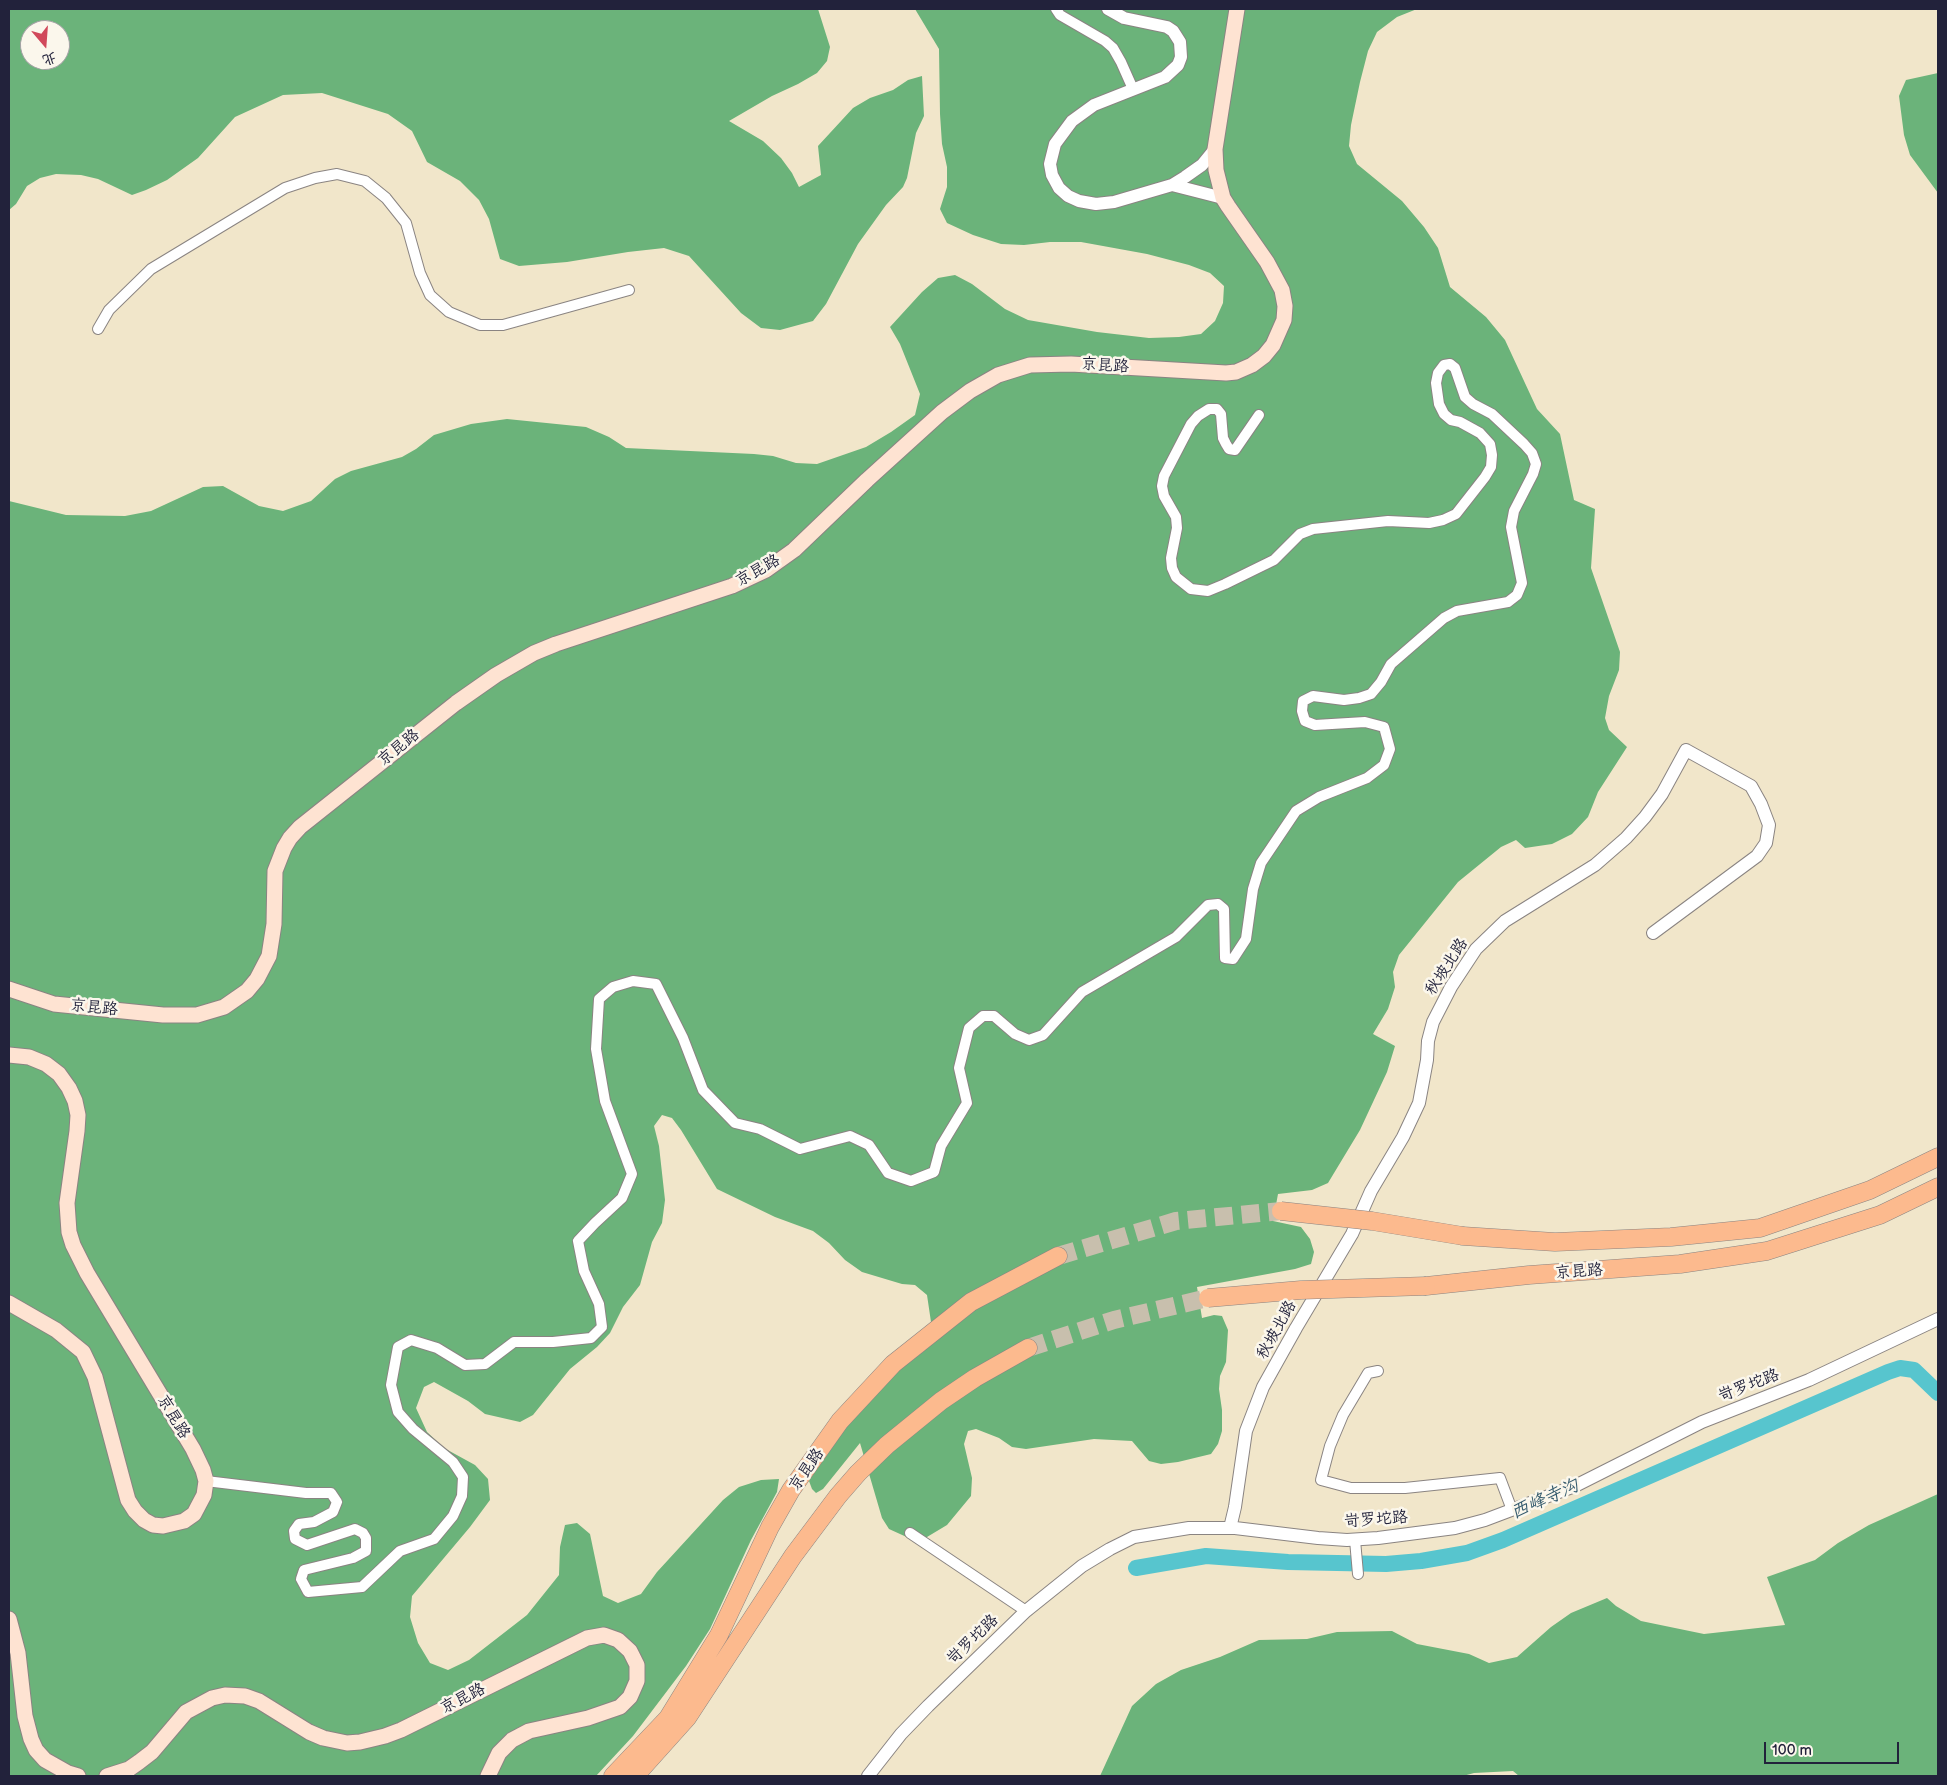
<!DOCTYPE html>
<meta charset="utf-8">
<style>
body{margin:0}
#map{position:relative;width:1947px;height:1785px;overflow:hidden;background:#f1e6ca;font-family:"Balsamiq Sans","LXGW WenKai TC",sans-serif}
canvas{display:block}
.frame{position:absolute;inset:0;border:10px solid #22223b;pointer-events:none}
.north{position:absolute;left:20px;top:20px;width:50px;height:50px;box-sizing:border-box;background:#fbf7ec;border:1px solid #a4a2a5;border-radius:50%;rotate:162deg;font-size:14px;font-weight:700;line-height:20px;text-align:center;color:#22223b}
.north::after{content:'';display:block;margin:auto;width:18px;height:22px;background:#d1495b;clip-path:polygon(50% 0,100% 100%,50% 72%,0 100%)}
.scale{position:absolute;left:1764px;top:1742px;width:135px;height:22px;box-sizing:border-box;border:2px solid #22223b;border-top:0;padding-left:6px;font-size:15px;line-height:18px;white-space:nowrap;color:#22223b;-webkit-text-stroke:4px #fbf7ec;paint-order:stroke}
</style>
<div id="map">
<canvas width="1947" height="1785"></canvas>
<div class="frame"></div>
<div class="north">北</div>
<div class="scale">100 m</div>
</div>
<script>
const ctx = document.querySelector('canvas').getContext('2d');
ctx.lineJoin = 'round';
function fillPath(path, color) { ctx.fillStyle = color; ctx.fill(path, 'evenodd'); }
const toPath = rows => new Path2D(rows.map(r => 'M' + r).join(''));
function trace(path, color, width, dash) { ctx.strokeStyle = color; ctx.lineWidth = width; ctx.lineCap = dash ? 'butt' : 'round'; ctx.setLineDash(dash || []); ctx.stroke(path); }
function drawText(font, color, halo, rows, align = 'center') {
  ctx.font = font + ' "Balsamiq Sans","LXGW WenKai TC",sans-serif'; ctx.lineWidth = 5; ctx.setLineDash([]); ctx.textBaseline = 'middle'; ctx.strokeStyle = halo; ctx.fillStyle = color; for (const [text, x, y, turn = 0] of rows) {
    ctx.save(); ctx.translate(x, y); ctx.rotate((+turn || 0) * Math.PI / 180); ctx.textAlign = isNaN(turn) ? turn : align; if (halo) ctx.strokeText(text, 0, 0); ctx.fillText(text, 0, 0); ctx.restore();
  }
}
fillPath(toPath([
 [9,9,818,9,830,47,827,61,817,73,798,84,772,96,729,121,763,141,781,158,792,173,799,187,821,175,818,146,853,108,870,98,893,90,908,80,922,76,924,116,916,133,907,178,903,187,886,205,858,244,826,304,813,321,780,330,761,328,741,313,689,256,664,248,628,252,567,262,519,266,500,259,489,219,479,200,460,181,427,162,412,131,388,114,322,93,283,95,235,117,198,158,167,180,146,190,132,195,98,179,81,175,56,174,40,178,27,186,16,204,9,210],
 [30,30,60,30,60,60,30,60],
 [915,9,1417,9,1397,17,1377,32,1368,51,1360,82,1351,125,1349,146,1357,164,1402,201,1424,227,1438,248,1450,287,1486,317,1505,340,1537,409,1560,434,1574,500,1595,509,1591,568,1620,652,1619,670,1609,696,1605,718,1609,730,1627,747,1598,792,1588,817,1572,834,1552,844,1525,848,1516,840,1501,847,1458,882,1399,955,1393,972,1395,987,1388,1009,1373,1034,1395,1046,1387,1072,1360,1130,1328,1183,1312,1190,1278,1194,1273,1221,1301,1227,1310,1239,1314,1252,1311,1264,1295,1269,1197,1287,1202,1318,1214,1315,1222,1316,1228,1330,1226,1362,1220,1376,1219,1389,1222,1410,1222,1431,1218,1444,1211,1454,1178,1462,1161,1464,1149,1461,1132,1441,1094,1439,1026,1449,1012,1447,999,1438,976,1429,968,1431,964,1444,972,1478,971,1496,947,1525,922,1540,911,1539,889,1529,882,1518,860,1443,823,1489,816,1493,812,1489,809,1481,834,1440,879,1386,925,1350,931,1322,927,1295,915,1285,902,1284,862,1272,845,1260,829,1243,813,1231,775,1217,717,1189,681,1130,672,1118,662,1115,654,1126,659,1146,665,1200,662,1223,652,1242,640,1285,623,1307,610,1333,597,1347,570,1369,533,1415,520,1422,485,1414,468,1401,434,1382,424,1387,416,1408,427,1432,444,1448,475,1465,488,1479,490,1500,470,1527,412,1596,410,1617,418,1643,430,1663,448,1670,469,1660,527,1615,559,1575,560,1547,565,1525,577,1523,590,1534,603,1596,618,1603,641,1594,657,1572,723,1500,739,1487,761,1480,779,1479,777,1492,751,1540,710,1629,686,1666,633,1736,596,1776,9,1776,9,501,66,515,125,516,151,511,203,487,223,486,259,506,283,511,311,501,335,479,351,471,402,457,416,449,434,435,471,424,507,419,586,427,609,437,626,448,754,454,773,456,796,463,817,464,866,447,891,432,915,415,920,394,900,344,890,327,922,292,938,278,955,275,972,284,1005,309,1028,320,1097,332,1149,338,1179,337,1201,334,1215,321,1223,303,1224,286,1210,273,1189,265,1147,254,1081,242,1050,242,1024,245,1001,244,973,235,947,223,940,209,947,187,947,167,942,144,940,114,939,49],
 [1938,73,1938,193,1910,155,1904,135,1899,96,1906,80],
 [1938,1494,1938,1776,1519,1776,1513,1771,1474,1773,1463,1776,1100,1776,1132,1706,1156,1684,1181,1670,1220,1657,1259,1640,1307,1639,1337,1632,1392,1631,1417,1644,1469,1654,1489,1663,1517,1657,1551,1627,1571,1613,1607,1598,1616,1606,1641,1621,1704,1634,1785,1625,1767,1577,1815,1560,1838,1543,1869,1525]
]), '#6bb37a');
trace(toPath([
 [1136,1568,1206,1556,1288,1562,1386,1564,1421,1561,1467,1553,1503,1540,1888,1372,1900,1368,1914,1370,1938,1393]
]), '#57c5ce', 16);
trace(toPath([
 [1058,1256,1176,1221,1281,1211],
 [1028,1348,1114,1320,1208,1298]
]), '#c8bfad', 18, [18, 9]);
const minor = toPath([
 [1056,9,1060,15,1105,41,1113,48,1121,62,1133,89],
 [98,329,109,310,151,269,285,188,315,178,337,174,365,181,386,198,406,223,420,273,430,295,449,312,480,325,503,325,629,290],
 [1378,1371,1368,1373,1343,1415,1330,1446,1321,1480,1351,1488,1405,1488,1500,1478,1512,1510],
 [206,1481,306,1493,331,1493,337,1502,333,1512,314,1522,299,1524,294,1531,295,1539,307,1545,355,1529,363,1533,366,1538,366,1551,353,1558,304,1570,301,1579,308,1592,362,1587,400,1551,434,1539,453,1516,462,1496,463,1477,453,1462,413,1429,398,1412,391,1385,398,1347,411,1340,437,1348,465,1365,485,1364,514,1342,553,1342,591,1338,602,1327,599,1304,584,1271,578,1241,595,1223,622,1198,632,1174,605,1101,596,1049,599,999,613,987,633,981,656,984,683,1038,703,1090,735,1123,760,1129,800,1149,850,1136,869,1145,888,1173,911,1181,934,1172,941,1146,967,1103,959,1068,969,1028,983,1016,994,1016,1015,1034,1029,1040,1043,1035,1082,992,1176,937,1208,905,1218,904,1224,909,1225,958,1233,959,1246,939,1253,889,1261,863,1296,811,1319,797,1367,778,1384,765,1390,749,1384,727,1365,722,1315,725,1305,721,1302,711,1303,701,1313,696,1344,700,1359,698,1371,694,1381,682,1391,664,1444,618,1457,611,1508,602,1517,595,1522,583,1511,527,1514,511,1533,474,1536,464,1532,453,1524,444,1492,414,1473,404,1465,397,1455,368,1450,364,1444,365,1438,373,1436,383,1439,404,1444,414,1451,420,1460,422,1480,433,1490,444,1492,455,1491,467,1485,477,1456,514,1443,520,1429,523,1388,521,1313,529,1300,534,1274,560,1225,584,1208,591,1191,589,1176,577,1172,568,1171,558,1177,528,1176,517,1164,496,1162,486,1164,476,1191,424,1198,416,1209,409,1217,409,1221,414,1223,438,1226,444,1229,449,1235,450,1259,415],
 [910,1533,1026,1611],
 [1355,1540,1358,1574]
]);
const tertiary = toPath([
 [1108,9,1124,18,1167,27,1173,31,1180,42,1181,57,1178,65,1165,77,1094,105,1072,121,1055,144,1050,164,1052,175,1059,188,1068,196,1079,201,1096,204,1114,202,1172,185],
 [1215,149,1202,165,1185,177,1172,185,1223,198],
 [1230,1528,1235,1507,1246,1431,1263,1387,1296,1328,1352,1234,1371,1191,1403,1137,1419,1103,1427,1060,1428,1041,1433,1022,1451,987,1476,949,1505,921,1595,865,1626,838,1645,817,1662,794,1686,750,1751,786,1761,804,1769,825,1766,843,1757,856,1653,933],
 [868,1776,901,1734,928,1706,1026,1611,1082,1566,1110,1549,1134,1537,1189,1528,1235,1528,1318,1538,1347,1540,1378,1538,1455,1528,1485,1520,1575,1486,1702,1422,1809,1380,1938,1319]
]);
const secondary = toPath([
 [9,989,54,1004,163,1015,197,1015,224,1007,247,991,257,979,269,956,274,924,275,871,284,848,290,838,300,827,456,703,496,675,534,653,556,644,732,586,766,570,794,550,867,480,942,412,970,391,998,375,1030,365,1071,364,1226,373,1236,372,1252,365,1264,356,1273,345,1284,320,1285,306,1282,290,1267,262,1228,206,1223,198,1216,170,1215,149,1237,9],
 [9,1055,29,1057,46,1064,59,1074,69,1088,75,1101,78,1115,77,1131,67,1203,69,1232,73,1245,87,1273,193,1449,203,1470,206,1481,204,1495,194,1514,184,1521,163,1526,153,1525,144,1520,135,1511,128,1500,125,1489,95,1377,83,1352,56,1330,9,1303],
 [9,1619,18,1653,25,1716,31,1739,36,1750,45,1760,68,1773,78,1776],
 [107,1776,129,1769,139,1762,152,1752,186,1712,212,1698,225,1695,245,1696,259,1701,309,1732,323,1738,347,1743,360,1742,385,1736,401,1730,587,1638,604,1635,618,1640,630,1651,637,1665,637,1681,630,1697,620,1707,588,1718,529,1731,512,1740,499,1753,488,1776]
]);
const trunk = toPath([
 [1463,1236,1555,1242,1671,1237,1760,1228,1870,1190,1938,1157],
 [1426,1286,1529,1275,1680,1264,1767,1251,1880,1215,1938,1187],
 [613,1776,668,1718,719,1635,770,1527,791,1490,840,1421,893,1364,971,1302,1058,1256],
 [635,1776,687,1718,793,1556,838,1496,858,1473,887,1445,941,1401,975,1378,1028,1348]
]);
trace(minor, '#8a8482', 12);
trace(tertiary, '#8a8482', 14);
trace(secondary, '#8a8482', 17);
trace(trunk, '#8a8482', 19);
trace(minor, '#fff', 10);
trace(tertiary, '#fff', 12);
trace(secondary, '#fee3d2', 15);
trace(trunk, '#fcba8e', 18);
const trunkBridge = toPath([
 [1281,1211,1372,1221,1463,1236],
 [1208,1298,1301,1290,1426,1286]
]);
trace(trunkBridge, '#8a8482', 19, []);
trace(trunkBridge, '#fcba8e', 18);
drawText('16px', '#22223b', '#fbf7ec', [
 ["京昆路",1105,366,4],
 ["京昆路",758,571,-29],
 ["京昆路",399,748,-39],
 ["秋坡北路",1447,967,-57],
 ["京昆路",94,1008,6],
 ["京昆路",1579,1272,-4],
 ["秋坡北路",1277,1330,-61],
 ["岢罗坨路",1749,1386,-21],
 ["京昆路",173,1417,59],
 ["京昆路",807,1470,-55],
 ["岢罗坨路",1376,1520,-4],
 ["岢罗坨路",973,1640,-44],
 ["京昆路",463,1699,-27]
]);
drawText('italic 18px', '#355b6e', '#fbf7ec', [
 ["西峰寺沟",1545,1500,-24]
]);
</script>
